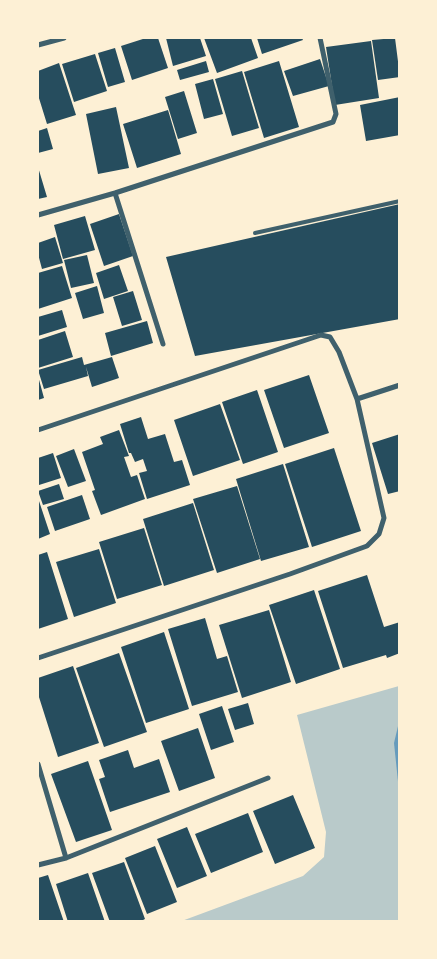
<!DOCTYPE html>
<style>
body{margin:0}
#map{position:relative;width:437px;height:959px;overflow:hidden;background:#fdf0d5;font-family:"Archivo Narrow",sans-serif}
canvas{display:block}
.frame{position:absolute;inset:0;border:39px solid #fdf0d5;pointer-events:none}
</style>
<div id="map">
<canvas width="437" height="959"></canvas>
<div class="frame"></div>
</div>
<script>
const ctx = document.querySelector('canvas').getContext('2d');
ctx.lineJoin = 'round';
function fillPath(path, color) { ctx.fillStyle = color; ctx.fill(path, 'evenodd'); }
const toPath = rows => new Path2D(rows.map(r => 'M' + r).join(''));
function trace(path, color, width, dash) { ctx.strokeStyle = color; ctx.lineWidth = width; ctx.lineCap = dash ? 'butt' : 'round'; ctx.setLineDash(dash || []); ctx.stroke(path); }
fillPath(toPath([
 [399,686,399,921,179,922,303,876,324,857,326,832,297,715]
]), '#b9caca');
fillPath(toPath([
 [399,722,400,791,399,791,394,743]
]), '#669bbc');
fillPath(toPath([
 [146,38,158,38,168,68,132,80,121,46],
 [166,38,200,38,206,56,173,66],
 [204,38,251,38,258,58,217,73],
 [257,38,302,38,303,40,262,54],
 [395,38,400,77,378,80,372,40],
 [371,41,379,98,335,105,326,47],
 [115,48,125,82,108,87,98,53],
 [95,54,107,91,74,102,62,64],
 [320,59,329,86,293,96,284,71],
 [206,61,209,72,180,80,177,70],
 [279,61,299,127,264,138,244,72],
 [59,63,76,115,47,124,38,95,38,71],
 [242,71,259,128,232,136,215,79],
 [213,79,223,114,204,119,195,84],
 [184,91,197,133,178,139,165,97],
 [400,97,400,135,366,141,360,105],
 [116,107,129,168,98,174,86,114],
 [168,110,181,154,137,168,123,124],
 [47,128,53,149,38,153,38,131],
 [38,167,47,197,38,199],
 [400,204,400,319,195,356,166,257],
 [119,214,133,256,104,266,90,224],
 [85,216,95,250,63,259,54,225],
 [55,237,63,263,42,269,38,254,38,243],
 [87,255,94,283,71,288,64,260],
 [119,265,128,291,104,299,96,273],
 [62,266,72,298,38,309,38,273],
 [97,286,104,313,83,319,75,293],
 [133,291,142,320,122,326,113,297],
 [62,310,67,327,38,336,38,317],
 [147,321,153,343,111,356,105,333],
 [65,331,73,357,38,368,38,340],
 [82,357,84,365,112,357,119,378,92,387,86,367,88,376,44,389,38,370],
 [309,375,329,433,284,448,264,390],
 [38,376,44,398,38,400],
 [257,390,278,452,243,464,222,402],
 [220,404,240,460,193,476,174,420],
 [141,417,148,439,165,434,174,462,182,460,190,485,147,499,139,473,147,471,143,459,135,462,131,453,129,453,120,424],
 [119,430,129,456,124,457,131,477,137,475,145,499,101,515,92,491,95,490,82,452,103,444,100,437],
 [400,434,400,491,388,494,372,443],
 [334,448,361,531,312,547,285,464],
 [74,449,86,481,68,487,56,456],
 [53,453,61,478,39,485,38,458],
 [283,464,309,547,261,561,236,479],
 [59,484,64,499,43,505,38,491],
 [237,486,260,559,217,573,193,499],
 [82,495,90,519,55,531,47,507],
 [38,498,50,534,38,539],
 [193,503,214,570,164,586,143,519],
 [144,528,162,585,117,599,99,542],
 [99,549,116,603,74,617,56,562],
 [47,552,68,619,38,629,38,555],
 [367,575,384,627,400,622,400,653,387,658,386,655,343,668,318,591],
 [314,590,340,669,296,684,269,605],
 [269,610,291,682,242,698,219,625],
 [205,618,217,659,227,656,238,692,192,706,168,629],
 [164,632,189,709,146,723,121,647],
 [119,653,147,732,104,747,76,668],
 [73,666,99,743,58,757,38,694,38,678],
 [248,703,254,724,235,730,228,709],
 [222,706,234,742,211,750,199,714],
 [198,728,215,778,179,791,161,741],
 [128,750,134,768,159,759,170,792,110,812,99,779,105,777,99,760],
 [88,761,112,830,76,842,51,774],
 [293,795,315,848,275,864,253,811],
 [248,813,263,852,211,873,195,834],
 [187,827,207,876,177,888,157,839],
 [155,846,177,902,147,914,125,858],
 [124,862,145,919,139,922,110,922,92,873],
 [88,873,105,922,68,922,56,884],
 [48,875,64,922,38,922,38,878]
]), '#264d5e');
trace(toPath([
 [255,233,400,201]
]), '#3f606c', 4);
trace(toPath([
 [38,45,64,38],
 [115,193,163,344],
 [38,215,115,193,333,122,336,114,320,38],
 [38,430,321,335,330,337,339,352,357,399],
 [38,658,290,574,367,546,379,534,384,518,357,399,400,385],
 [38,764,66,858],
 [38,865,66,858,268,778]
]), '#3f606c', 5);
</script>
